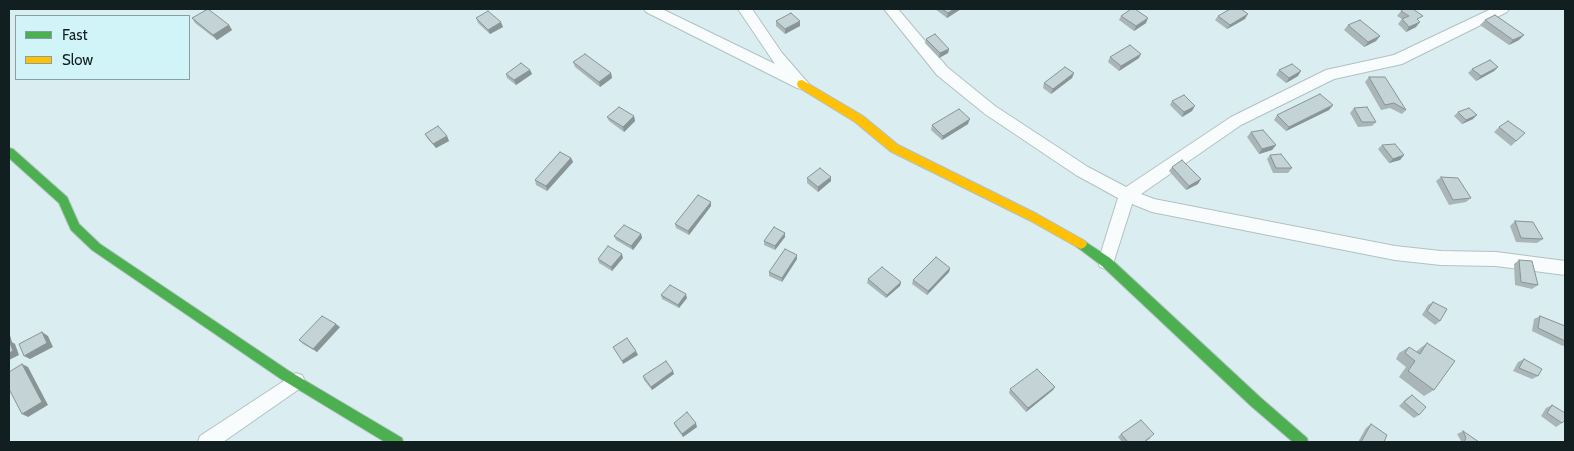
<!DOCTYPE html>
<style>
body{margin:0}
#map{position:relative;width:1574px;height:451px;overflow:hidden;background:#daedf0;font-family:Cabin,sans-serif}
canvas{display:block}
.frame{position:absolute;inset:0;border:10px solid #121f21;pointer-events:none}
.legend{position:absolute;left:15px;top:15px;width:175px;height:65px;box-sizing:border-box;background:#d1f4f9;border:1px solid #859fa3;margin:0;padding:6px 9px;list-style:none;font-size:15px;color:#121f21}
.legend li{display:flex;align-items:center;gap:10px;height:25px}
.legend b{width:25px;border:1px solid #859fa3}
</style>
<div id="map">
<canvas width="1574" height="451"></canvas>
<div class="frame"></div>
<ul class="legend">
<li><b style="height:6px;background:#4caf50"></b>Fast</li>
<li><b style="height:6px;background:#ffc107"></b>Slow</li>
</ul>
</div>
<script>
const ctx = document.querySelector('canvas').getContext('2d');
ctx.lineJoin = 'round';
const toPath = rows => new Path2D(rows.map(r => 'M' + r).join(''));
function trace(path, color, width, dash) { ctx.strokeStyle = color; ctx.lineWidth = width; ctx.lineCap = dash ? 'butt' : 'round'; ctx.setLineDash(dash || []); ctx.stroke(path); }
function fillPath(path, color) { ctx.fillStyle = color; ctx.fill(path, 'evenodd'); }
const lane = toPath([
 [644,9,662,9,775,64,738,9,752,9,782,53,809,84,807,88,802,89,797,88,646,12,644,9],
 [884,9,898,9,947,67,995,106,1088,167,1126,187,1231,117,1326,70,1394,55,1491,9,1509,9,1507,12,1402,64,1334,79,1241,125,1141,194,1154,199,1395,246,1441,251,1496,252,1565,261,1565,275,1496,266,1441,265,1395,260,1152,212,1132,204,1112,267,1106,269,1100,267,1098,262,1118,198,1076,175,985,114,937,75,884,9],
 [296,373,302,375,305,381,302,387,223,442,198,442,200,436,296,373]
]);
const fast = toPath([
 [9,148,13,149,67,197,79,224,100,244,289,371,402,438,403,442,385,442,281,379,92,250,71,230,59,203,9,158,9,148],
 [1081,239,1110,258,1261,398,1307,438,1308,442,1293,442,1251,406,1102,266,1077,247,1075,244,1077,241,1081,239]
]);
const slow = toPath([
 [802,80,863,116,898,145,1037,214,1085,241,1087,244,1085,247,1081,249,1077,247,1029,220,890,151,855,122,798,87,797,84,798,81,802,80]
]);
trace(lane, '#b2c1c3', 2);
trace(fast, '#b2c1c3', 2);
trace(slow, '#b2c1c3', 2);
fillPath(lane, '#f9fcfd');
fillPath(fast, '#4caf50');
fillPath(slow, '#ffc107');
fillPath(toPath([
 [935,9,961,9,947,18],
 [1401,11,1418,21,1416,27,1406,32,1398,24,1402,19,1397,16],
 [1121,16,1146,23,1134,31,1119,20],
 [1218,16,1245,19,1227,29,1215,20],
 [192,18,229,25,232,30,217,40,195,23],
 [476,18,503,27,490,34,478,23],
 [1485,20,1519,40,1509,45,1480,25],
 [776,21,800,26,785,34,776,26],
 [1348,25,1380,36,1376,41,1364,47,1344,30],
 [926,39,949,49,948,53,939,58,925,43],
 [1110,57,1139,58,1119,71,1108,62],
 [573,62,611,73,612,78,600,87,575,67],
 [1498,67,1494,71,1476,81,1468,73,1472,69],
 [530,70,532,74,516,85,507,78,506,74],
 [1279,70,1298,76,1286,83,1276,75],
 [1074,73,1072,78,1051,94,1043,88,1044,83],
 [1369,77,1406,110,1402,114,1390,108,1381,110,1365,82],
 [1172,101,1192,111,1182,117,1170,105],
 [1333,105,1329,110,1286,131,1274,120,1277,115],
 [1354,108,1376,122,1372,126,1358,127,1350,113],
 [1458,112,1473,119,1462,124,1454,116],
 [634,116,635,121,624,132,609,121,607,117],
 [968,124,942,140,931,130,932,125],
 [1499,127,1525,133,1511,146,1494,132],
 [1251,132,1276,145,1272,150,1259,154,1247,137],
 [425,134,447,136,449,141,436,148,427,138],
 [1382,145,1404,155,1400,160,1389,163,1378,149],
 [1270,155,1292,168,1288,173,1273,173,1267,159],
 [571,158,573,162,547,191,536,185,535,180],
 [1172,167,1198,184,1186,190,1169,171],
 [831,177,831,181,818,192,807,183,807,178],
 [1441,177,1471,198,1466,202,1449,205,1436,181],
 [711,202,711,206,689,235,676,228,675,224],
 [1515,221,1543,239,1537,243,1516,242,1510,226],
 [641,234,642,238,633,250,616,240,614,236],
 [785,237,775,250,764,245,764,241],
 [623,258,612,271,599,263,598,259],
 [797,259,782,282,769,276,769,272],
 [1519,260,1538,285,1532,289,1515,285,1514,264],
 [950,268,949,272,927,295,912,284,913,280],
 [868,279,901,282,900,286,886,298,867,283],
 [661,295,687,298,679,308,662,299],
 [1433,302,1440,321,1435,325,1422,315,1428,305],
 [1540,316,1565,326,1565,345,1563,346,1532,331,1534,319],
 [340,327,317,352,303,344,299,340],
 [1427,343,1434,390,1424,396,1399,377,1406,367,1396,359,1399,353,1409,347,1416,352,1418,350],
 [1524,359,1538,376,1532,379,1513,371,1518,362],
 [674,374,652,390,644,380,643,376],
 [1055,387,1053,390,1026,412,1009,393,1010,389],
 [1412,395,1419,415,1414,418,1399,406,1407,398],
 [1552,405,1562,423,1556,427,1541,416,1546,408],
 [674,423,697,427,683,437,675,426],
 [1371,424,1384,442,1358,442,1366,428],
 [1463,431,1479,442,1460,442,1461,441,1457,434],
 [1121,434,1151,438,1145,442,1122,442,1118,437]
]), '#a9b5b7');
fillPath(toPath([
 [954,9,961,9,947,18,948,13],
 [1248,14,1245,19,1227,29,1230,25],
 [1148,18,1146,23,1134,31,1136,26],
 [800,21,800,26,785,34,785,29],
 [501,22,503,27,490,34,488,30],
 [1420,22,1416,27,1406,32,1409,27],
 [229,25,232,30,217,40,213,35],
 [1524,35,1519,40,1509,45,1513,40],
 [1380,36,1376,41,1364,47,1368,42],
 [949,49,948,53,939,58,940,53],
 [1141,54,1139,58,1119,71,1121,66],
 [1498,67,1494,71,1476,81,1481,76],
 [530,70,532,74,516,85,514,80],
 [1301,71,1298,76,1286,83,1289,78],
 [611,73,612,78,600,87,599,82],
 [1074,73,1072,78,1051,94,1053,89],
 [1333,105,1329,110,1286,131,1289,127],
 [1195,106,1192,111,1182,117,1184,112],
 [1477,115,1473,119,1462,124,1466,120],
 [634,116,635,121,624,132,623,127],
 [970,119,968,124,942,140,943,136],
 [447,136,449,141,436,148,433,144],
 [1276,145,1272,150,1259,154,1262,149],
 [1404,155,1400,160,1389,163,1393,159],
 [571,158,573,162,547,191,546,186],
 [831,177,831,181,818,192,818,187],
 [1201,179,1198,184,1186,190,1189,186],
 [711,202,711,206,689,235,688,231],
 [785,233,785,237,775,250,775,246],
 [641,234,642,238,633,250,631,246],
 [622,254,623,258,612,271,611,267],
 [797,255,797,259,782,282,782,278],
 [950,268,949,272,927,295,928,291],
 [901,282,900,286,886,298,887,295],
 [686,294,687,298,679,308,678,305],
 [336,324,340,327,317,352,313,349],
 [9,332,12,342,15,344,19,355,9,360],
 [42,332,48,336,53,347,30,359,24,356],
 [636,351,638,355,623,364,622,361],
 [22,364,28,367,48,405,28,417,22,414],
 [673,371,674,374,652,390,651,387],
 [1055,387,1053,390,1026,412,1028,408],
 [696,423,697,427,683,437,682,434]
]), '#899495');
const building = toPath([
 [208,9,229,25,213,35,192,18,208,9],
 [942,9,954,9,948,13,942,9],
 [1131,9,1135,9,1148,18,1136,26,1121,16,1131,9],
 [1230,9,1241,9,1248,14,1230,25,1218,16,1230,9],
 [1404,9,1413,9,1423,16,1417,19,1420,22,1409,27,1402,19,1409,16,1401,11,1404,9],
 [488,11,501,22,488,30,476,18,488,11],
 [791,13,800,21,785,29,776,21,791,13],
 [1495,15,1524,35,1513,40,1485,20,1495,15],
 [1360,20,1380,36,1368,42,1348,25,1360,20],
 [935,34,949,49,940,53,926,39,935,34],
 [1130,45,1141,54,1121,66,1110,57,1130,45],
 [585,54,611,73,599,82,573,62,585,54],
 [1490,60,1498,67,1481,76,1472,69,1490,60],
 [521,63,530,70,514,80,506,74,521,63],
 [1292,64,1301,71,1289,78,1279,70,1292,64],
 [1065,67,1074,73,1053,89,1044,83,1065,67],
 [1369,77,1385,77,1406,110,1394,103,1385,105,1369,77],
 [1320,94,1333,105,1289,127,1277,115,1320,94],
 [1184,95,1195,106,1184,112,1172,101,1184,95],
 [619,107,634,116,623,127,607,117,619,107],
 [1367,107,1376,122,1362,122,1354,108,1367,107],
 [1469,108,1477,115,1466,120,1458,112,1469,108],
 [959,109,970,119,943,136,932,125,959,109],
 [1508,121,1525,133,1516,141,1499,127,1508,121],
 [438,126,447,136,433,144,425,134,438,126],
 [1263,130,1276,145,1262,149,1251,132,1263,130],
 [1395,144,1404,155,1393,159,1382,145,1395,144],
 [560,152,571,158,546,186,535,180,560,152],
 [1281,154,1292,168,1276,168,1270,155,1281,154],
 [1182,160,1201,179,1189,186,1172,167,1182,160],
 [820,168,831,177,818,187,807,178,820,168],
 [1441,177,1458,178,1471,198,1453,200,1441,177],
 [698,195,711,202,688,231,675,224,698,195],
 [1515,221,1533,222,1543,239,1521,238,1515,221],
 [624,225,641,234,631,246,614,236,624,225],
 [774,227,785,233,775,246,764,241,774,227],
 [608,246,622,254,611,267,598,259,608,246],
 [785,249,797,255,782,278,769,272,785,249],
 [936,257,950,268,928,291,913,280,936,257],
 [1519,260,1532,261,1538,285,1521,282,1519,260],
 [882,267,901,282,887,295,868,279,882,267],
 [670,285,686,294,678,305,661,295,670,285],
 [1433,302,1447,309,1440,321,1427,311,1433,302],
 [322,316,336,324,313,349,299,340,322,316],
 [1540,316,1565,326,1565,341,1538,328,1540,316],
 [42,332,47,343,24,356,19,344,42,332],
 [627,338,636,351,622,361,613,347,627,338],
 [9,340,13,351,9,353,9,340],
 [1427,343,1455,361,1434,390,1408,371,1415,361,1405,353,1409,347,1420,354,1427,343],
 [1524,359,1542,369,1538,376,1519,368,1524,359],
 [666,361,673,371,651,387,643,376,666,361],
 [22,364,42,402,22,414,9,389,9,372,22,364],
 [1037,369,1055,387,1028,408,1010,389,1037,369],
 [1412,395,1426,407,1419,415,1404,402,1412,395],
 [1552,405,1565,413,1565,420,1562,423,1547,413,1552,405],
 [687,412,696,423,682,434,674,423,687,412],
 [1141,420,1154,434,1144,442,1128,442,1121,434,1141,420],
 [1371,424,1387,435,1384,442,1361,442,1371,424],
 [1463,431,1479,442,1464,442,1466,438,1463,431]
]);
fillPath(building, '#c4d3d5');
trace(building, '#899495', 1);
</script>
